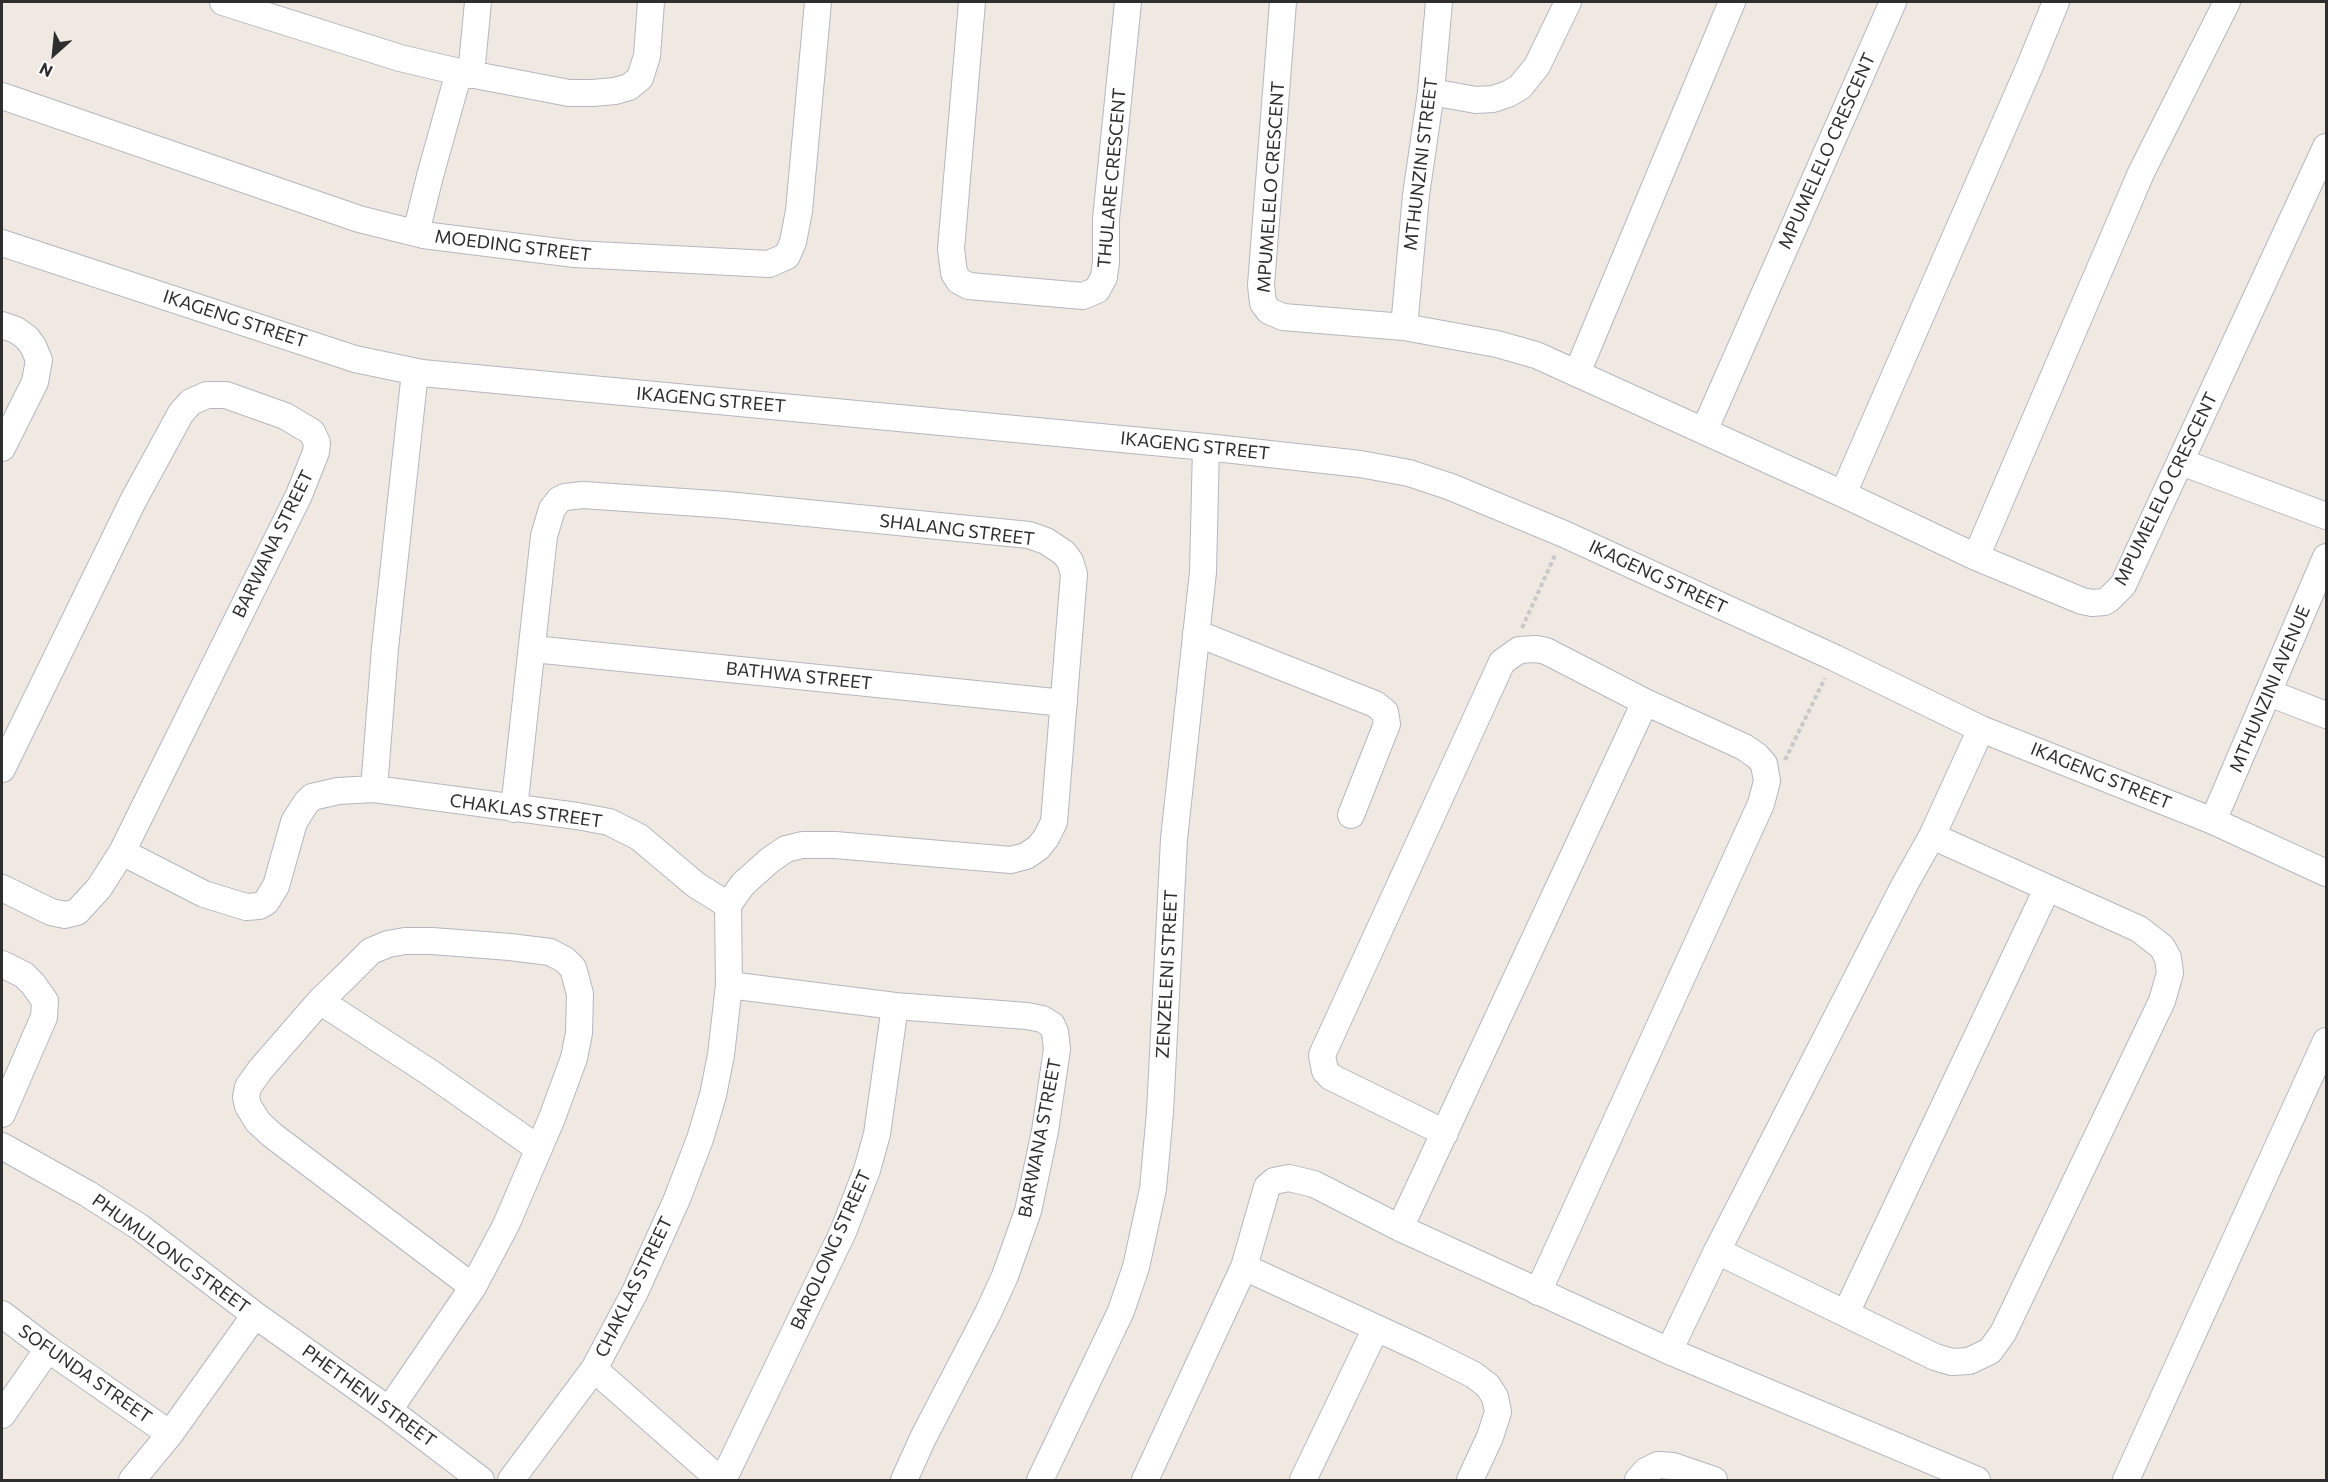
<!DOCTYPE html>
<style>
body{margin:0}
#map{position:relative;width:2328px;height:1482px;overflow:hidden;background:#efe9e1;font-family:Commissioner,sans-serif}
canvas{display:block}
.frame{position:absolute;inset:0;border:3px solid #2e2e2e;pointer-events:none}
.north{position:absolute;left:24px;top:24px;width:60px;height:60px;-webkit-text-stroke:4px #fff;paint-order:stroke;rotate:207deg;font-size:16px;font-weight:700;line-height:24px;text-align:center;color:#2e2e2e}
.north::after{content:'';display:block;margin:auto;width:21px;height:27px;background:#2e2e2e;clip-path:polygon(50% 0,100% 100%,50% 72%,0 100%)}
</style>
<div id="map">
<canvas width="2328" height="1482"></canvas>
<div class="frame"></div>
<div class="north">N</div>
</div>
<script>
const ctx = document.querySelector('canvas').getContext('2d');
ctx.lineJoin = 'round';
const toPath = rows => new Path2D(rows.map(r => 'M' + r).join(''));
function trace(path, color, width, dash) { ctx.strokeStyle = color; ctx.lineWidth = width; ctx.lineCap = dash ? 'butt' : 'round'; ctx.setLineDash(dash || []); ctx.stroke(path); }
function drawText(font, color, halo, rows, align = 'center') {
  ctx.font = font + ' Commissioner,sans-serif'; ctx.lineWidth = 4.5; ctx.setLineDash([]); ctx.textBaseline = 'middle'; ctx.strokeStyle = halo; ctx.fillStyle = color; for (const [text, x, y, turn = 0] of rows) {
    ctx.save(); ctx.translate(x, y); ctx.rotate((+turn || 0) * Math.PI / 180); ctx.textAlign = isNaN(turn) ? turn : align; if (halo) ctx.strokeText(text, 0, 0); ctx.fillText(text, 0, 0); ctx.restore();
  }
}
const minor = toPath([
 [223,2,400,58,459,72,569,93,592,93,615,91,629,87,640,78,647,56,651,2],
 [972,2,951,249,954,273,959,281,969,286,1083,296,1097,290,1104,277,1106,262,1106,219,1128,2],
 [1283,2,1261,285,1263,303,1269,311,1283,317,1404,327,1497,344,1536,355,1843,494,1976,557,2082,601,2092,603,2104,602,2109,599,2123,585,2326,147],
 [471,75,478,2],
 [1431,92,1476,100,1493,99,1508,94,1520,87,1537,66,1568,2],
 [2,96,359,219,423,235,575,254,769,264,787,256,793,242,799,211,818,2],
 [416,233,430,176,459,72],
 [2,243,355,359,422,373,1206,447,1360,464,1409,473,1451,487,1564,534,1835,658,1981,729,2213,821,2326,873],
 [2,325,16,330,27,338,33,346,39,360,35,382,2,448],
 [1404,327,1416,195,1431,92,1439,2],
 [1577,373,1732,2],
 [1704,431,1893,2],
 [2181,462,2326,516],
 [1843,494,2029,68,2056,2],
 [1976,557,2141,173,2227,2],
 [1196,633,1375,704,1385,712,1387,724,1351,815],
 [533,649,1064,703],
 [2269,693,2326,715],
 [2,769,133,501,181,413,191,402,207,395,226,395,285,416,312,432,317,443,316,452,299,495,122,852,99,888,77,912,65,915,51,912,2,888],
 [374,789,385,648,415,372],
 [514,809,544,536,552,509,559,500,565,497,583,495,727,505,1029,535,1046,541,1064,553,1070,561,1074,574,1054,822,1046,838,1038,848,1026,856,1011,860,835,845,802,845,786,849,770,860,743,884,728,905],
 [2213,821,2326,557],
 [1932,836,1981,729],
 [122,852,204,894,246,907,259,906,266,902,276,886,294,822,306,803,312,797,338,791,374,789,577,816,609,822,639,837,696,885,728,905],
 [2,964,24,975,33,984,45,1001,44,1017,2,1114],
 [729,985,895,1006,1027,1016,1042,1019,1052,1025,1055,1032,1057,1049,1045,1131,1028,1211,1005,1276,988,1313,923,1438,904,1480],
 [320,1001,429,1072,539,1149],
 [1445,1133,1331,1077,1325,1071,1322,1055,1502,662,1519,650,1536,649,1546,651,1645,702,1744,747,1757,756,1764,764,1767,781,1761,804,1538,1292],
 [2,1146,88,1194,141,1228,255,1315,389,1410,481,1480],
 [1400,1228,1645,702],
 [1244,1267,1424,1350,1474,1375,1488,1386,1495,1397,1498,1412,1490,1437,1470,1480],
 [1846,1313,2047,889],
 [2,1314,48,1349,170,1434],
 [1669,1351,1717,1251,1905,884,1932,836,2139,929,2162,947,2168,958,2170,973,2162,1001,2003,1333,1990,1351,1969,1361,1952,1362,1935,1357,1717,1251],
 [594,1369,720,1480],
 [389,1410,473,1287,506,1225,552,1118,574,1058,579,1033,580,994,573,968,565,960,550,952,510,947,432,941,405,941,388,944,371,951,344,978,320,1001,260,1070,248,1087,246,1097,248,1106,258,1122,272,1135,473,1287],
 [2,1415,48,1349],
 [132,1480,170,1434,255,1315],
 [511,1480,594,1369,635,1292,677,1199,700,1139,713,1095,721,1055,729,985,728,905],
 [723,1480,843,1232,867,1170,877,1134,895,1006],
 [1040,1480,1121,1311,1136,1267,1153,1189,1160,1112,1174,839,1203,572,1206,447],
 [1145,1480,1244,1267,1267,1187,1274,1181,1289,1178,1314,1184,1400,1228,1669,1351,1977,1480],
 [1303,1480,1376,1328],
 [1638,1480,1646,1471,1658,1465,1673,1466,1714,1480],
 [2126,1480,2326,1041]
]);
trace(minor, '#b4b7c1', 28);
trace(toPath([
 [1522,628,1556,553],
 [1785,760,1825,678]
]), '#c9c9c9', 4, [4.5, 3]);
trace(minor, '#fff', 26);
drawText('18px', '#2e2e2e', '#fff', [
 ["MPUMELELO CRESCENT",1827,151,-66],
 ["MTHUNZINI STREET",1421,164,-83],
 ["THULARE CRESCENT",1112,178,-85],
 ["MPUMELELO CRESCENT",1271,187,-86],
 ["MOEDING STREET",513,246,7],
 ["IKAGENG STREET",235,319,18],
 ["IKAGENG STREET",711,400,5],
 ["IKAGENG STREET",1195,446,6],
 ["MPUMELELO CRESCENT",2166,489,-64],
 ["SHALANG STREET",957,530,7],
 ["BARWANA STREET",273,544,-64],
 ["IKAGENG STREET",1658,577,25],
 ["BATHWA STREET",799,676,6],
 ["MTHUNZINI AVENUE",2270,689,-67],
 ["IKAGENG STREET",2101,776,22],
 ["CHAKLAS STREET",526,811,8],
 ["ZENZELENI STREET",1167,974,-87],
 ["BARWANA STREET",1040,1138,-79],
 ["BAROLONG STREET",831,1250,-66],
 ["PHUMULONG STREET",171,1254,36],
 ["CHAKLAS STREET",634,1287,-64],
 ["SOFUNDA STREET",85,1374,35],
 ["PHETHENI STREET",369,1396,36]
]);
</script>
